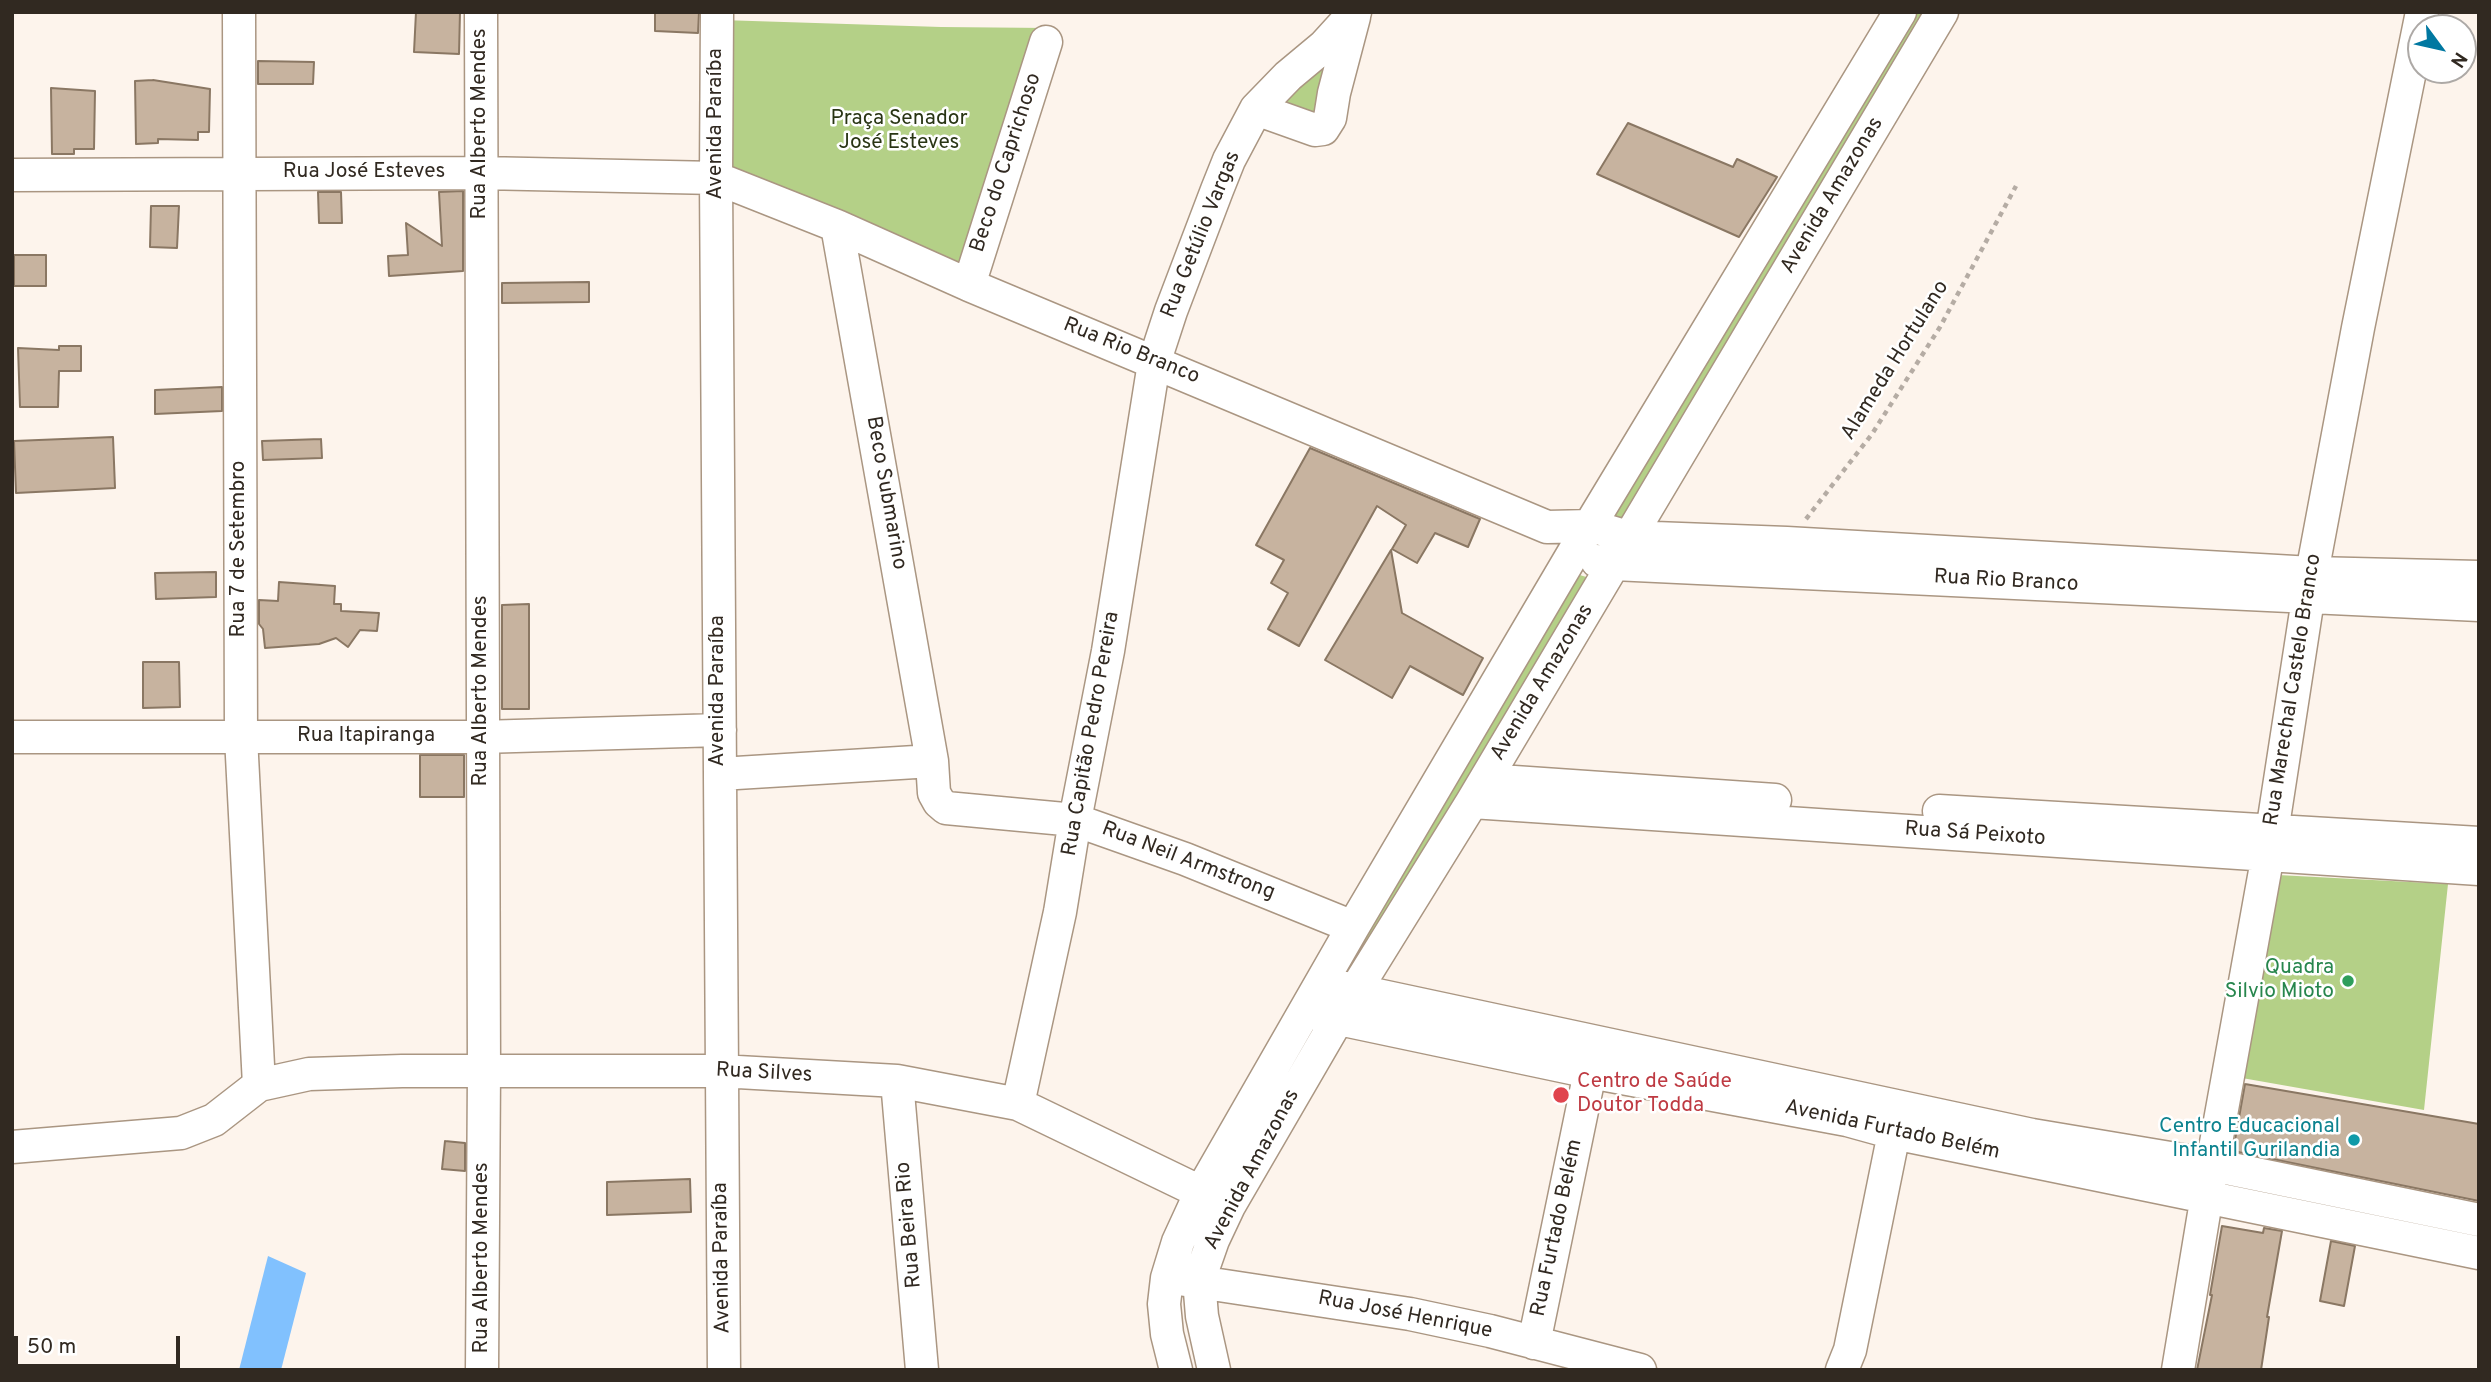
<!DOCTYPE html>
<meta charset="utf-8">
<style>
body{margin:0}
#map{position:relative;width:2491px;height:1382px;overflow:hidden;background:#fdf4ec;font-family:Overpass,sans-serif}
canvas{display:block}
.frame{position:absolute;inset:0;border:14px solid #312921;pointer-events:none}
.north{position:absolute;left:2407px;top:14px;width:70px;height:70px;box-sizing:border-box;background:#fff;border:2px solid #ada9a6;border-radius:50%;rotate:123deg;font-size:19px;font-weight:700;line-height:28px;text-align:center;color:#312921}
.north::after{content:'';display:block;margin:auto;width:24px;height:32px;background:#0178a1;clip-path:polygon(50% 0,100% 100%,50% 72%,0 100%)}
.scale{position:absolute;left:14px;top:1336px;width:166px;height:32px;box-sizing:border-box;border:4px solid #312921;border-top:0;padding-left:9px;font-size:21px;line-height:24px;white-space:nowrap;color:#312921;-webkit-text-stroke:5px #fff;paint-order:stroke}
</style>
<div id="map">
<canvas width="2491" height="1382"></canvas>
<div class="frame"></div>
<div class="north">N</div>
<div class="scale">50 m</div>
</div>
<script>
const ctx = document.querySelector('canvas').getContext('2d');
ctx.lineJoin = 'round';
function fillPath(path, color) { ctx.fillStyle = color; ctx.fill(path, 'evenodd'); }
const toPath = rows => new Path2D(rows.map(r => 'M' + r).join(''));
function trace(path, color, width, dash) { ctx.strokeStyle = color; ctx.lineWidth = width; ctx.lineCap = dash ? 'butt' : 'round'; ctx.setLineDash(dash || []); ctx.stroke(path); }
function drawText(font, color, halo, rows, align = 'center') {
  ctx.font = font + ' Overpass,sans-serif'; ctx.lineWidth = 5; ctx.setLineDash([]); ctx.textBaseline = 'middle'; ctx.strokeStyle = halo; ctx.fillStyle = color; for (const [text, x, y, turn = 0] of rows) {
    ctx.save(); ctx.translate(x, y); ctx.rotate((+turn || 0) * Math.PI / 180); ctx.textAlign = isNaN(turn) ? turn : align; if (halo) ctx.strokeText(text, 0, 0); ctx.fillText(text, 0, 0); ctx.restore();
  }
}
fillPath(toPath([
 [1912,12,1933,12,1625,525,1606,517],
 [721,20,941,27,1048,28,972,277,719,178],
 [1332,51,1327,128,1270,96],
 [1573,573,1593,579,1357,978,1336,971],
 [2278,875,2448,884,2424,1110,2242,1078]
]), '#b4d087');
fillPath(toPath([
 [268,1256,306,1273,281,1370,239,1370]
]), '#81c1fe');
const building = toPath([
 [416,12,460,12,459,54,414,52,416,12],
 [655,12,699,12,698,33,655,31,655,12],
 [258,61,314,62,313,84,258,84,258,61],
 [153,80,210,89,209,132,198,132,198,140,158,139,158,143,136,144,135,81,153,80],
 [51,88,95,91,94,149,74,149,74,154,52,154,51,88],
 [1628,123,1733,167,1737,159,1777,177,1739,237,1597,174,1628,123],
 [463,191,463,271,389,276,388,256,408,255,406,223,442,246,439,192,463,191],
 [318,192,341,192,342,223,319,223,318,192],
 [151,206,179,206,177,248,150,247,151,206],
 [14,255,46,255,46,286,14,286,14,255],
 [589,282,589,302,502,303,502,283,589,282],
 [59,346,81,346,81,371,59,371,58,407,20,407,18,348,59,350,59,346],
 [222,387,222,411,155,414,155,390,222,387],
 [113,437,115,488,16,493,14,441,113,437],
 [321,439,322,458,263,460,262,441,321,439],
 [1310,448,1480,519,1468,547,1435,533,1417,563,1392,549,1406,525,1377,506,1299,646,1268,629,1288,593,1271,583,1284,560,1256,545,1310,448],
 [1391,550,1402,613,1483,658,1463,695,1410,666,1392,698,1325,660,1391,550],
 [216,572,216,597,156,599,155,573,216,572],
 [279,582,335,586,334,604,341,604,341,611,379,613,377,631,360,630,348,647,336,638,319,644,265,648,263,629,259,624,259,600,278,601,279,582],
 [529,604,529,709,502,709,502,605,529,604],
 [143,662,179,662,180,707,143,708,143,662],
 [420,755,464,755,464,797,420,797,420,755],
 [2245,1084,2479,1124,2479,1201,2233,1151,2245,1084],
 [445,1141,465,1143,465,1171,442,1169,445,1141],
 [690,1179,691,1212,607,1215,607,1182,690,1179],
 [2222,1226,2263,1233,2264,1228,2282,1231,2267,1317,2269,1317,2261,1370,2197,1370,2212,1295,2210,1295,2222,1226],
 [2331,1241,2355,1246,2344,1306,2320,1301,2331,1241]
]);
fillPath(building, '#c7b39f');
trace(building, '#8a7763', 2);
const minor = toPath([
 [239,12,241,737,259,1085],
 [481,12,484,1071,482,1370],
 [717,12,716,178,724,1370],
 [1256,109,1315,130,1323,129,1330,118,1334,93,1354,17],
 [12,175,481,173,716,178,837,226,969,285,1547,527,1591,526,1628,537,1787,543,2312,573,2479,577],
 [837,226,932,761,934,793,939,802,946,808,1075,820,1185,859,1353,927],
 [969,285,1046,42],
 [1597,561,1614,564,2479,605],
 [12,737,481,737,720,730],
 [720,774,932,761],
 [1485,780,1775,800],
 [1472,802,2479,869],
 [1939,811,2479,843],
 [1335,986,2032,1135,2212,1165,2479,1220],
 [1320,1015,1590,1072,1847,1120,1894,1133,2479,1253],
 [897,1081,922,1370],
 [1018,1104,1060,912,1075,820,1108,651,1154,363,1171,311,1217,190,1229,160,1256,109,1288,76,1324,46,1355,12],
 [12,1147,181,1133,214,1120,259,1085,309,1074,402,1071,720,1071,897,1081,1018,1104,1219,1201],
 [1179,1279,1410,1314,1490,1331,1640,1370],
 [1534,1343,1590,1072],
 [1176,1370,1167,1334,1164,1304,1167,1278,1178,1242,1201,1192,1353,927,1581,540,1900,12],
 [1214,1370,1202,1316,1199,1280,1213,1240,1229,1206,1337,1020,1472,802,1942,12],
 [1842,1370,1850,1350,1894,1133],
 [2178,1370,2212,1165,2272,832,2312,573,2358,328,2422,12]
]);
trace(minor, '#aa9682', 35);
trace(toPath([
 [1806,519,1872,434,1940,327,2016,186]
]), '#b5aca4', 4.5, [5, 5]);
trace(minor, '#fff', 32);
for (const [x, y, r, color] of [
 [2348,981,7,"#2e9e5b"],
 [1561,1095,9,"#e0444e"],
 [2354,1140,7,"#0f9aa8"]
]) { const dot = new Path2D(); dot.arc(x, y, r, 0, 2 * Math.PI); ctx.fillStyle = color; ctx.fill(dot); trace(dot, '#fff', 2.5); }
drawText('21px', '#293514', '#fff', [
 ["Praça Senador",899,120],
 ["José Esteves",899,144]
]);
drawText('21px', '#312921', '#fff', [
 ["Rua Alberto Mendes",481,124,-90],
 ["Avenida Paraíba",717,124,-90],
 ["Beco do Caprichoso",1007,163,-72],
 ["Rua José Esteves",364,173],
 ["Avenida Amazonas",1833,196,-59],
 ["Rua Getúlio Vargas",1202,235,-68],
 ["Rua Rio Branco",1131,352,22],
 ["Alameda Hortulano",1896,361,-58],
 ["Beco Submarino",885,493,80],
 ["Rua 7 de Setembro",240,549,-90],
 ["Rua Rio Branco",2006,582,3],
 ["Avenida Amazonas",1543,683,-59],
 ["Rua Marechal Castelo Branco",2294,690,-81],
 ["Rua Alberto Mendes",482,691,-90],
 ["Avenida Paraíba",719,691,-90],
 ["Rua Capitão Pedro Pereira",1092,734,-80],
 ["Rua Itapiranga",366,737],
 ["Rua Sá Peixoto",1975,835,4],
 ["Rua Neil Armstrong",1188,862,21],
 ["Rua Silves",764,1074,3],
 ["Avenida Furtado Belém",1892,1131,12],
 ["Avenida Amazonas",1253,1170,-62],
 ["Rua Beira Rio",910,1225,-95],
 ["Rua Furtado Belém",1558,1228,-78],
 ["Rua Alberto Mendes",483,1258,-90],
 ["Avenida Paraíba",723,1258,-91],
 ["Rua José Henrique",1405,1316,11]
]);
drawText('21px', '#27864d', '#fff', [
 ["Quadra",2334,969],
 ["Silvio Mioto",2334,993]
], 'right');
drawText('21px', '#be3a42', '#fff', [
 ["Centro de Saúde",1577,1083],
 ["Doutor Todda",1577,1107]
], 'left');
drawText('21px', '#0d838f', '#fff', [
 ["Centro Educacional",2340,1128],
 ["Infantil Gurilandia",2340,1152]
], 'right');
</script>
